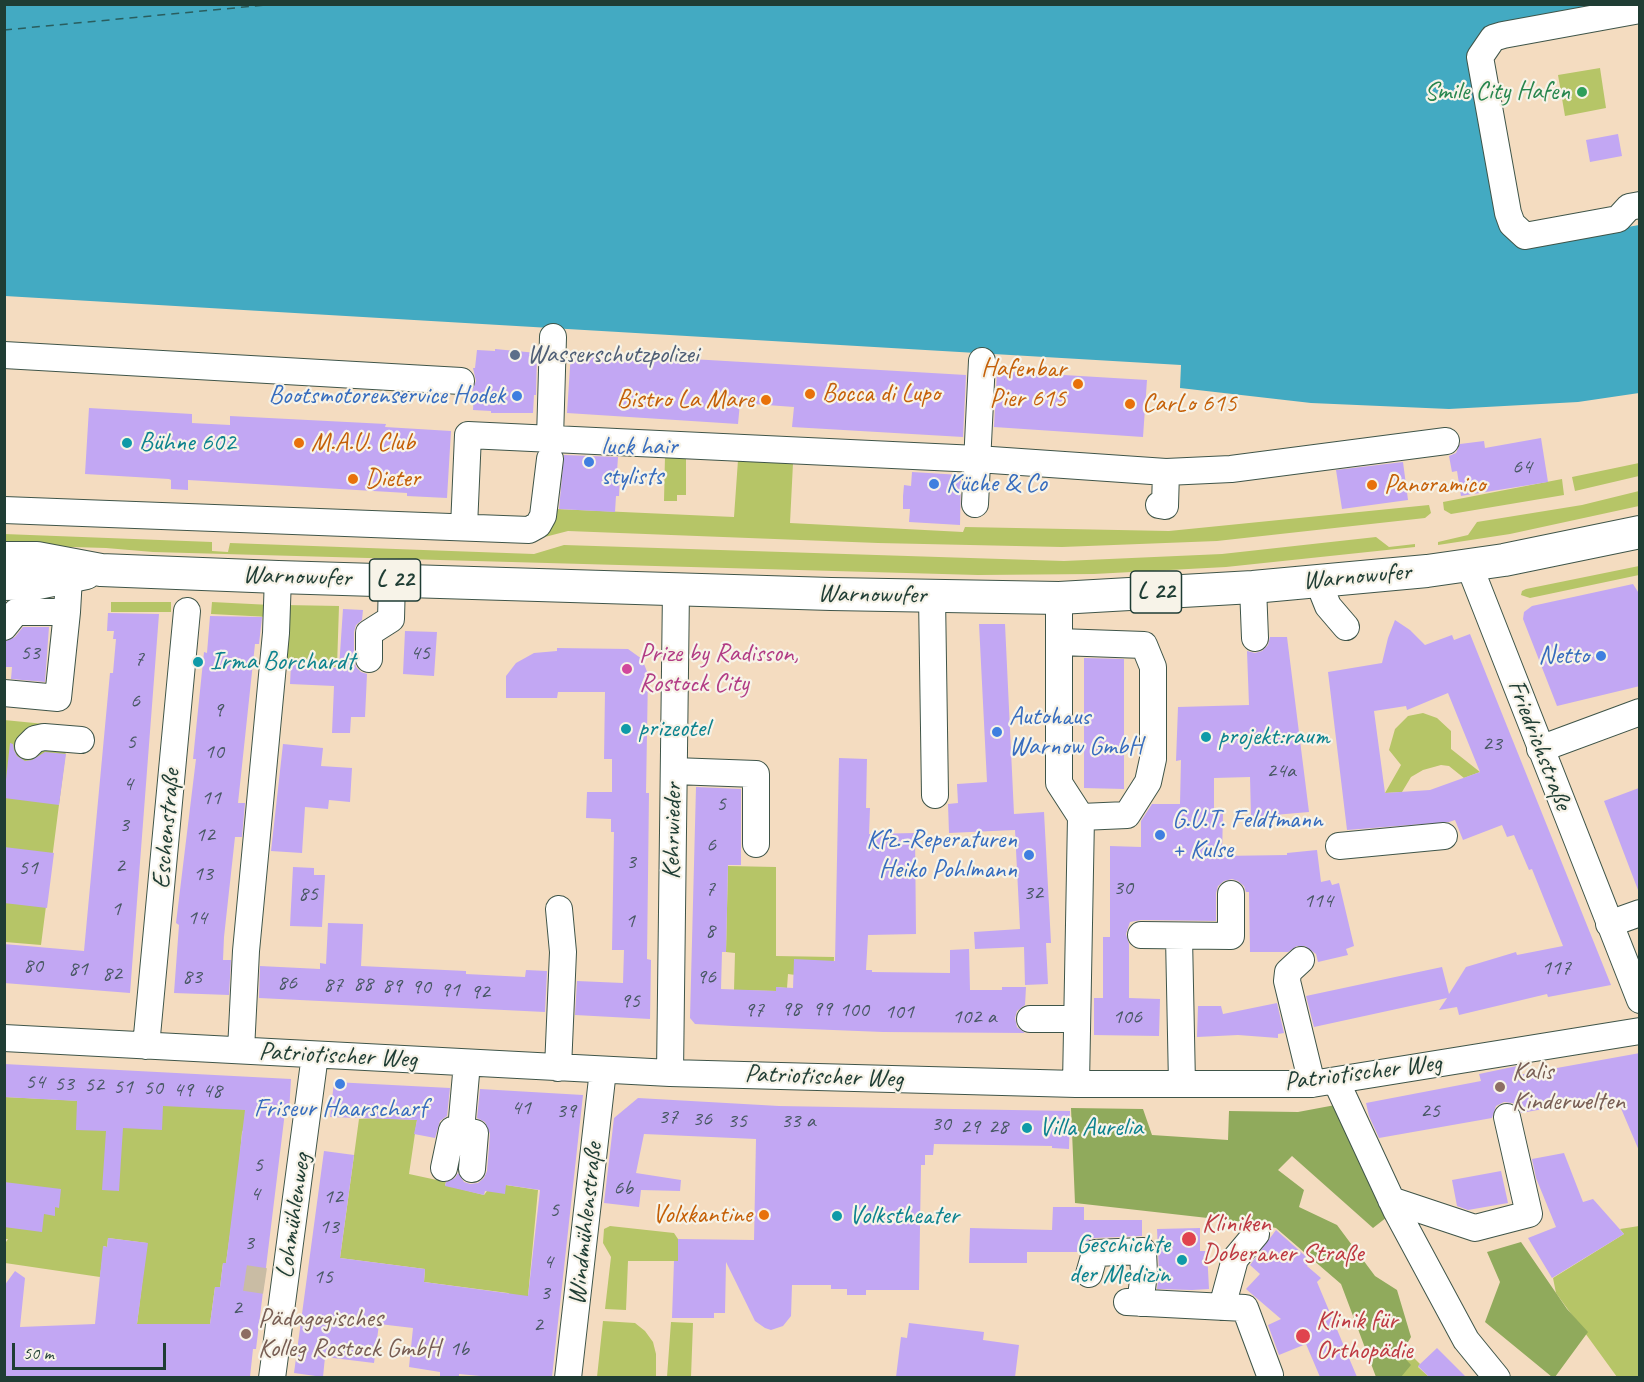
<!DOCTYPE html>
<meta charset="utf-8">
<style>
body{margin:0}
#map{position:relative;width:1644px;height:1382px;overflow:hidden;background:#f4dcc0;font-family:Caveat,sans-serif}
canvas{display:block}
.frame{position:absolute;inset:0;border:6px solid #1f3d34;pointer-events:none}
.scale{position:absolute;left:12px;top:1343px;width:154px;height:27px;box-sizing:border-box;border:3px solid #1f3d34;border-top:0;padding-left:8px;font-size:18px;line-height:21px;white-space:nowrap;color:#1f3d34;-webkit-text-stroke:4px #f7f3e8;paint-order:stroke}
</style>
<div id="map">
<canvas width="1644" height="1382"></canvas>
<div class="frame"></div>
<div class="scale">50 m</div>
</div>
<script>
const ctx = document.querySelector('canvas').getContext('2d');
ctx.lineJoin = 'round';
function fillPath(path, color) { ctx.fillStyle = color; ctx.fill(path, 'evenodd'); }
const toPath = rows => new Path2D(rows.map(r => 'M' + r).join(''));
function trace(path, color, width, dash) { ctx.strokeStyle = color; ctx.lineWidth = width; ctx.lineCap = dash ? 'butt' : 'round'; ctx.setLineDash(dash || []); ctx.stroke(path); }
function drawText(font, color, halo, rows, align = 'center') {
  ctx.font = font + ' Caveat,sans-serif'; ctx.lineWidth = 4.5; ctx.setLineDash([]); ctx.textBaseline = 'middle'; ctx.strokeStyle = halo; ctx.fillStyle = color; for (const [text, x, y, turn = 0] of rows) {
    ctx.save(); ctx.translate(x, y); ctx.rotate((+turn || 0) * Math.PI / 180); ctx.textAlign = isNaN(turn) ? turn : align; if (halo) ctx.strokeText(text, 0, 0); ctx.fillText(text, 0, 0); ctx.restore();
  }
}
fillPath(toPath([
 [1600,68,1606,108,1565,116,1558,75],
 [665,456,686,457,686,495,677,495,677,501,664,501],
 [738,460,793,463,790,523,963,532,965,527,1169,531,1429,505,1431,513,1425,518,1217,541,1062,547,878,543,568,531,533,540,556,509,734,517],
 [1639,463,1639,476,1575,491,1572,477],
 [1562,479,1564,495,1451,514,1444,510,1443,502],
 [1639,491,1639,506,1510,534,1438,545,1438,542,1468,535,1477,522,1582,505],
 [4,534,212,542,212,551,228,552,230,543,534,554,564,545,1064,561,1222,554,1376,537,1389,547,1415,544,1415,547,1226,567,1094,574,978,575,153,552,106,548,5,545],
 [1639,566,1639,575,1530,598,1521,595,1522,591,1526,589],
 [111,602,171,602,171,612,111,612],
 [212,602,271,605,270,617,211,614],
 [285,605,339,606,337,667,308,666,307,661,282,660],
 [1423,713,1437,718,1451,731,1451,749,1480,772,1464,778,1449,766,1441,765,1423,770,1411,777,1402,792,1385,793,1401,765,1389,750,1395,729,1408,716],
 [4,720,65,726,66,750,41,945,5,942],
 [728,866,776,867,776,956,834,957,833,980,788,974,787,988,776,987,776,991,734,990,735,953,726,952],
 [5,1097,258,1110,242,1132,238,1178,226,1263,223,1263,220,1287,215,1287,210,1324,137,1324,147,1243,108,1238,107,1247,104,1246,100,1277,5,1263,4,1245,8,1239,4,1239],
 [375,1118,417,1120,409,1174,446,1182,445,1185,484,1195,487,1191,506,1185,538,1190,527,1307,508,1293,424,1282,425,1269,340,1258,359,1119],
 [610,1226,674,1233,678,1239,678,1261,628,1261,626,1310,605,1309,611,1257,603,1243,604,1229],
 [1639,1226,1639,1377,1617,1377,1556,1293,1553,1278,1624,1234,1620,1229],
 [603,1321,635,1323,645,1331,653,1342,656,1354,656,1377,597,1377],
 [671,1322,693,1323,691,1377,667,1377],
 [1404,1348,1420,1364,1418,1367,1429,1377,1376,1378]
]), '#b6c567');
fillPath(toPath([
 [1346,1103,1396,1210,1373,1228,1292,1156,1278,1170,1304,1190,1299,1207,1337,1225,1375,1276,1397,1290,1411,1337,1401,1354,1411,1365,1401,1377,1376,1377,1341,1284,1276,1228,1252,1223,1075,1203,1071,1108,1143,1109,1152,1135,1228,1140,1229,1111,1298,1112],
 [1521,1242,1567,1309,1588,1332,1555,1377,1552,1377,1485,1322,1500,1282,1487,1252]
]), '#90aa5c');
fillPath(toPath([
 [4,5,1618,5,1486,30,1475,41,1470,57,1528,245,1639,225,1639,393,1578,402,1449,409,1311,403,1180,388,1181,365,5,296]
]), '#43aac2');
trace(toPath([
 [4,30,276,4]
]), '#2a5e5f', 1.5, [8, 6]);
fillPath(toPath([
 [1618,134,1622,156,1590,162,1586,140],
 [495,349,537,353,536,393,536,395,534,395,533,413,491,413,491,411,473,410,474,392,472,391,476,381,473,368,475,368,477,350,495,351],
 [571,352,966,375,963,437,792,427,794,407,740,403,738,424,567,413],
 [997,371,1147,380,1143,437,994,427],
 [89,408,192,414,192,423,230,425,230,416,386,424,385,427,451,431,447,498,407,496,407,493,188,480,188,490,171,489,171,480,169,479,85,474],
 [1541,438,1548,482,1461,496,1457,471,1452,472,1449,456,1456,453,1460,444,1484,441,1485,448],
 [564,455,618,457,617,472,620,472,619,496,616,496,615,512,559,509],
 [1403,462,1408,500,1342,509,1336,470],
 [912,472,961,475,960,525,909,522,910,509,903,509,903,496,904,485,911,486],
 [1633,584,1640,595,1640,686,1557,706,1523,619,1524,612,1532,606],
 [343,609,363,610,362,620,356,625,354,632,354,659,356,667,361,672,367,674,365,717,351,717,350,733,332,733,334,686,290,684,291,664,339,668],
 [108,613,159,614,130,993,4,983,4,944,84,951,110,673,113,673,116,639,113,639,114,631,107,631],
 [210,616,262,617,259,644,255,644,238,803,245,803,242,837,235,837,224,937,223,960,231,960,229,995,174,993,179,925,176,923,196,759,193,759,204,652,207,653],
 [1395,620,1410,630,1425,645,1452,635,1454,640,1470,634,1611,985,1548,997,1547,994,1459,1015,1457,1007,1439,1010,1447,998,1314,1027,1306,996,1442,967,1449,994,1466,967,1516,952,1517,955,1563,946,1532,869,1529,870,1514,835,1507,837,1502,825,1463,840,1455,820,1449,822,1347,830,1328,672,1382,663,1388,638],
 [1448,693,1480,772,1430,790,1385,793,1374,711,1406,706,1407,710],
 [979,624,1005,624,1014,814,1044,812,1051,943,1046,943,1048,984,1025,985,1024,947,975,949,974,932,1020,929,1015,830,949,833,948,804,958,803,957,784,987,782],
 [23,627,49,627,45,682,11,679,12,667,4,667,4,642,15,637],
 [405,631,437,632,434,676,403,674],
 [1270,637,1287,637,1309,812,1251,817,1250,777,1214,778,1214,813,1223,813,1222,856,1287,855,1287,853,1317,850,1321,882,1330,880,1332,885,1339,883,1354,946,1346,949,1348,955,1318,962,1316,954,1305,946,1297,946,1288,952,1250,952,1249,892,1246,892,1244,886,1238,881,1232,879,1224,881,1218,886,1216,893,1216,921,1141,920,1130,922,1126,934,1129,944,1129,998,1160,999,1159,1036,1094,1035,1094,998,1103,998,1103,937,1110,937,1110,846,1141,847,1141,821,1152,804,1180,804,1181,760,1176,761,1178,707,1249,705,1247,651,1255,653,1262,651,1268,645],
 [557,648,628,649,642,659,648,674,646,793,649,793,647,959,651,960,650,1019,575,1015,577,981,623,983,624,950,612,950,614,832,611,832,611,819,586,818,587,792,612,792,612,759,604,759,605,692,558,692,557,698,506,698,506,676,516,663,534,653,557,651],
 [1084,658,1124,659,1124,789,1084,788],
 [10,743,13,744,14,750,17,756,25,761,32,760,45,752,66,754,59,805,4,798],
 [283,744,323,748,321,766,352,768,350,802,329,800,328,809,305,807,302,853,271,851],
 [839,758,867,759,866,808,870,808,869,834,915,833,916,934,868,935,866,970,872,970,872,972,950,973,950,950,969,949,970,990,1002,990,1002,987,1026,987,1025,1005,1017,1011,1015,1018,1017,1027,1025,1033,883,1032,733,1026,695,1024,690,1018,696,787,741,789,741,865,728,865,726,952,722,952,721,989,776,991,776,987,793,988,794,959,835,961],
 [1639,788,1639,890,1638,890,1604,801],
 [4,847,54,853,47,908,4,903],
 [293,867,314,868,314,875,325,875,322,927,290,926],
 [328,923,363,924,361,966,466,971,466,974,525,977,526,970,547,971,545,1012,259,998,260,966,320,969,320,963,326,964],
 [1277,1003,1284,1033,1278,1034,1278,1038,1238,1035,1197,1037,1198,1006,1221,1006,1223,1014],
 [1640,1053,1640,1153,1617,1099,1602,1106,1599,1099,1521,1113,1518,1106,1512,1103,1504,1102,1496,1106,1492,1118,1379,1138,1369,1116,1366,1103,1481,1081,1479,1074,1517,1066,1518,1075],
 [4,1064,291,1079,289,1112,285,1112,256,1349,253,1349,250,1377,4,1377,4,1286,15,1271,25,1278,20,1327,95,1324,103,1246,107,1247,108,1238,148,1243,137,1324,210,1324,215,1287,220,1287,223,1263,226,1263,245,1110,163,1106,162,1130,123,1128,119,1191,102,1190,106,1131,76,1130,77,1101,4,1097],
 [334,1082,450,1088,447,1116,440,1121,435,1138,414,1134,417,1120,330,1117],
 [480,1089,583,1095,552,1377,491,1377,459,1374,459,1377,440,1377,440,1372,409,1367,413,1328,379,1324,374,1363,325,1357,323,1377,294,1373,324,1151,354,1155,340,1258,425,1269,424,1282,528,1296,540,1190,506,1185,505,1194,485,1191,484,1195,445,1186,446,1182,455,1178,458,1173,464,1182,470,1184,478,1183,484,1178,487,1171,490,1134,485,1122,477,1118],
 [638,1098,779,1106,1070,1111,1069,1149,1052,1148,1052,1146,934,1144,933,1155,925,1155,925,1165,921,1165,919,1290,866,1290,866,1295,847,1295,847,1289,831,1289,831,1285,792,1285,791,1316,783,1326,771,1330,765,1328,755,1321,726,1262,725,1313,714,1313,714,1318,672,1318,674,1261,678,1261,678,1239,754,1240,756,1139,644,1134,636,1173,681,1180,680,1191,641,1190,639,1207,604,1203,614,1118],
 [1564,1153,1583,1202,1593,1199,1624,1234,1552,1278,1528,1238,1556,1227,1536,1178,1532,1159],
 [1501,1171,1508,1203,1468,1210,1457,1206,1452,1180],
 [4,1182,61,1189,59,1208,55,1207,55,1216,44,1214,42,1232,4,1227],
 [1053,1207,1084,1207,1084,1220,1142,1220,1142,1236,1094,1238,1085,1242,1080,1252,1027,1252,1027,1263,969,1263,970,1228,1052,1230],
 [1200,1228,1200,1251,1207,1251,1209,1289,1192,1290,1157,1289,1159,1273,1157,1229],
 [1276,1230,1311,1261,1307,1266,1321,1278,1317,1282,1357,1377,1320,1377,1306,1344,1279,1355,1268,1325,1281,1319,1246,1289,1260,1274,1250,1265],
 [909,1323,984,1332,983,1340,1019,1345,1015,1377,896,1377,901,1337,907,1338],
 [1437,1348,1466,1377,1429,1377,1418,1366]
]), '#c2a7f3');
trace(toPath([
 [245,1278,265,1281]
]), '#c9bca4', 26, [26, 13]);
const minor = toPath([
 [1640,10,1503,35,1493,38,1480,57,1508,213,1512,224,1525,236,1618,219,1629,207,1640,205],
 [4,355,461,381],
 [550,438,553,337],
 [975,504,982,361],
 [1159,505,1165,506,1166,472],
 [4,510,529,530,538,525,543,516,550,459],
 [464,527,468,435,977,459,1166,472,1231,469,1446,441],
 [1469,565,1640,1000],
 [1318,581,1328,606,1346,627],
 [1253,587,1255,638],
 [932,596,935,795],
 [1059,598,1059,783,1081,817,1127,815,1148,782,1153,759,1153,667,1144,645,1059,642],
 [4,627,16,612,67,612],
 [369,659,369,633,391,619,392,580],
 [4,693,58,698,67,612,69,577],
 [28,746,35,739,44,737,81,740],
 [1540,749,1640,712],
 [674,771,756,774,756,844],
 [1339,846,1444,836],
 [1609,924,1640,913],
 [1141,935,1231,936,1231,894],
 [1179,937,1182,1084],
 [1301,960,1288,972,1287,981,1312,1084],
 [1030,1019,1077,1019],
 [4,1038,670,1073,1076,1084,1312,1084,1640,1031],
 [146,1046,187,611],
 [241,1050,246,951,276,633,278,577],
 [558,1068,563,952,559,909],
 [670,1073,676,589],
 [1336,1081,1396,1210,1466,1340,1497,1378],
 [1076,1084,1081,817],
 [461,1130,467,1063],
 [444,1168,452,1130,461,1130,475,1133,472,1169],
 [1391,1200,1475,1228,1529,1214,1507,1117],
 [1089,1274,1095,1253,1143,1251,1144,1274,1140,1303],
 [1127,1302,1245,1308,1270,1375],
 [1222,1307,1235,1259,1256,1234],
 [272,1378,315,1055],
 [568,1378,603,1070]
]);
const major = toPath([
 [4,558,37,558,101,570,278,577,831,594,1059,598,1253,587,1427,571,1504,560,1640,532],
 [4,584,38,583,86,573]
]);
trace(minor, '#3f5549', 28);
trace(major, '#3f5549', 34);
trace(minor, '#fff', 26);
trace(major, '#fff', 32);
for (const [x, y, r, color] of [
 [1582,92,6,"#2e9e5b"],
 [515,355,6,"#5c6f8a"],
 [1078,384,6,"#e8710a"],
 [810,394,6,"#e8710a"],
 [517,396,6,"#3f7fe0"],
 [766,400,6,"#e8710a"],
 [1130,404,6,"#e8710a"],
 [127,443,6,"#0f9aa8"],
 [299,443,6,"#e8710a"],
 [589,462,6,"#3f7fe0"],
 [353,479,6,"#e8710a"],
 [934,484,6,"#3f7fe0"],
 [1372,485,6,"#e8710a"],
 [1601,656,6,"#3f7fe0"],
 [198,662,6,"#0f9aa8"],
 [627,669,6,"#d1479c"],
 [626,729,6,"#0f9aa8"],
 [997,732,6,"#3f7fe0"],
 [1206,737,6,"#0f9aa8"],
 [1160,835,6,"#3f7fe0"],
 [1029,855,6,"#3f7fe0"],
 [340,1084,6,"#3f7fe0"],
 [1500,1087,6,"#8d6e63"],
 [1027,1128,6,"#0f9aa8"],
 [764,1215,6,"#e8710a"],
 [837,1216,6,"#0f9aa8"],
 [1189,1239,8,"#e0444e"],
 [1182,1260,6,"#0f9aa8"],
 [246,1334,6,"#8d6e63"],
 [1303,1336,8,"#e0444e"]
]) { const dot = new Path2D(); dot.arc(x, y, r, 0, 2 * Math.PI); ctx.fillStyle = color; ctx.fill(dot); trace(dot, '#f7f3e8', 2); }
drawText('22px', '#485864', null, [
 ["64",1522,467],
 ["53",30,653],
 ["45",420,653],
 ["7",139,659],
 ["6",135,701],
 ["9",218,710],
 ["5",131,742],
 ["23",1492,744],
 ["10",214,752],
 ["24a",1281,771],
 ["4",128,784],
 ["11",211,798],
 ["5",721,804],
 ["3",124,825],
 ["12",205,835],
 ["6",711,845],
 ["3",631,862],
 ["2",120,866],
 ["51",28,868],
 ["13",203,874],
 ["30",1123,888],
 ["7",710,889],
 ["32",1033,893],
 ["85",308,894],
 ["114",1318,901],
 ["1",116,909],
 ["14",197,918],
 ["1",630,921],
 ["8",710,931],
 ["80",33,966],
 ["117",1556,968],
 ["81",78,969],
 ["82",112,974],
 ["83",192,977],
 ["96",706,977],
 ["86",287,983],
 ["88",363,984],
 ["87",333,985],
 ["89",392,986],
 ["90",421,987],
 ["91",450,990],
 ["92",480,992],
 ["95",630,1001],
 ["98",791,1009],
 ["99",822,1009],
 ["97",754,1010],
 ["100",854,1010],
 ["101",899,1012],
 ["102 a",974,1017],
 ["106",1127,1017],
 ["54",35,1082],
 ["53",64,1084],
 ["52",94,1085],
 ["51",123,1087],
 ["50",153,1088],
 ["49",183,1090],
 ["48",212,1091],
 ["41",521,1108],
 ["39",566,1111],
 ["25",1430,1111],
 ["37",668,1117],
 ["36",702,1119],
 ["35",737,1121],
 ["33 a",798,1121],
 ["30",941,1124],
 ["29",970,1127],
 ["28",998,1127],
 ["5",258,1165],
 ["6b",623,1188],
 ["4",255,1194],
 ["12",333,1197],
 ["5",554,1210],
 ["13",329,1227],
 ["3",249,1243],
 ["4",548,1262],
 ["15",323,1277],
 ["3",545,1293],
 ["2",237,1308],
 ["2",538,1325],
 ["1b",459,1349]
]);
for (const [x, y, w] of [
 [395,580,51],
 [1156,592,51]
]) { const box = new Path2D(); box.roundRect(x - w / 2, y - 21, w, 42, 4.5); ctx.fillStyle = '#f7f3e8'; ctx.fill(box); trace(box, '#1f3d34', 1.5); }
drawText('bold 24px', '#1f3d34', null, [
 ["L 22",395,580],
 ["L 22",1156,592]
]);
drawText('26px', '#27864d', '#f7f3e8', [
 ["Smile City Hafen",1570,92]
], 'right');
drawText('26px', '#4e5e75', '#f7f3e8', [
 ["Wasserschutzpolizei",527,355]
], 'left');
drawText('26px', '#c56008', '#f7f3e8', [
 ["Hafenbar",1066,369,"right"],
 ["Pier 615",1066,399,"right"],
 ["Bocca di Lupo",822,394],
 ["Bistro La Mare",754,400,"right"],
 ["CarLo 615",1142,404],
 ["M.A.U. Club",311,443],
 ["Dieter",365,479],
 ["Panoramico",1384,485],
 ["Volxkantine",752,1215,"right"]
], 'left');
drawText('26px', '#366cbe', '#f7f3e8', [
 ["Bootsmotorenservice Hodek",505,396,"right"],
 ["luck hair",601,447],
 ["stylists",601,477],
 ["Küche & Co",946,484],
 ["Netto",1589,656,"right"],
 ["Autohaus",1009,717],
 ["Warnow GmbH",1009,747],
 ["G.U.T. Feldtmann",1172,820],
 ["+ Kulse",1172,850],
 ["Kfz.-Reperaturen",1017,840,"right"],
 ["Heiko Pohlmann",1017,870,"right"],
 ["Friseur Haarscharf",340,1109,"center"]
], 'left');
drawText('26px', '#0d838f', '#f7f3e8', [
 ["Bühne 602",139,443],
 ["Irma Borchardt",210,662],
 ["prizeotel",638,729],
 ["projekt:raum",1218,737],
 ["Villa Aurelia",1039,1128],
 ["Volkstheater",849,1216],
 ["Geschichte",1170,1245,"right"],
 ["der Medizin",1170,1275,"right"]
], 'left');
drawText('26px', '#1f3d34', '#f7f3e8', [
 ["Warnowufer",297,577,2],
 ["Warnowufer",1357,577,-5],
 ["Warnowufer",872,595,1],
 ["Friedrichstraße",1539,745,69],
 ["Eschenstraße",167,829,-85],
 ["Kehrwieder",673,831,-89],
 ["Patriotischer Weg",338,1056,3],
 ["Patriotischer Weg",1363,1073,-7],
 ["Patriotischer Weg",824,1077,2],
 ["Lohmühlenweg",294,1216,-82],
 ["Windmühlenstraße",586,1224,-84]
]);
drawText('26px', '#b23c85', '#f7f3e8', [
 ["Prize by Radisson,",639,654],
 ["Rostock City",639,684]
], 'left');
drawText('26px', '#785e54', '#f7f3e8', [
 ["Kalis",1512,1072],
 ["Kinderwelten",1512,1102],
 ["Pädagogisches",258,1319],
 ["Kolleg Rostock GmbH",258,1349]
], 'left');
drawText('26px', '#be3a42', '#f7f3e8', [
 ["Kliniken",1202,1224],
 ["Doberaner Straße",1202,1254],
 ["Klinik für",1316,1321],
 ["Orthopädie",1316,1351]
], 'left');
</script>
